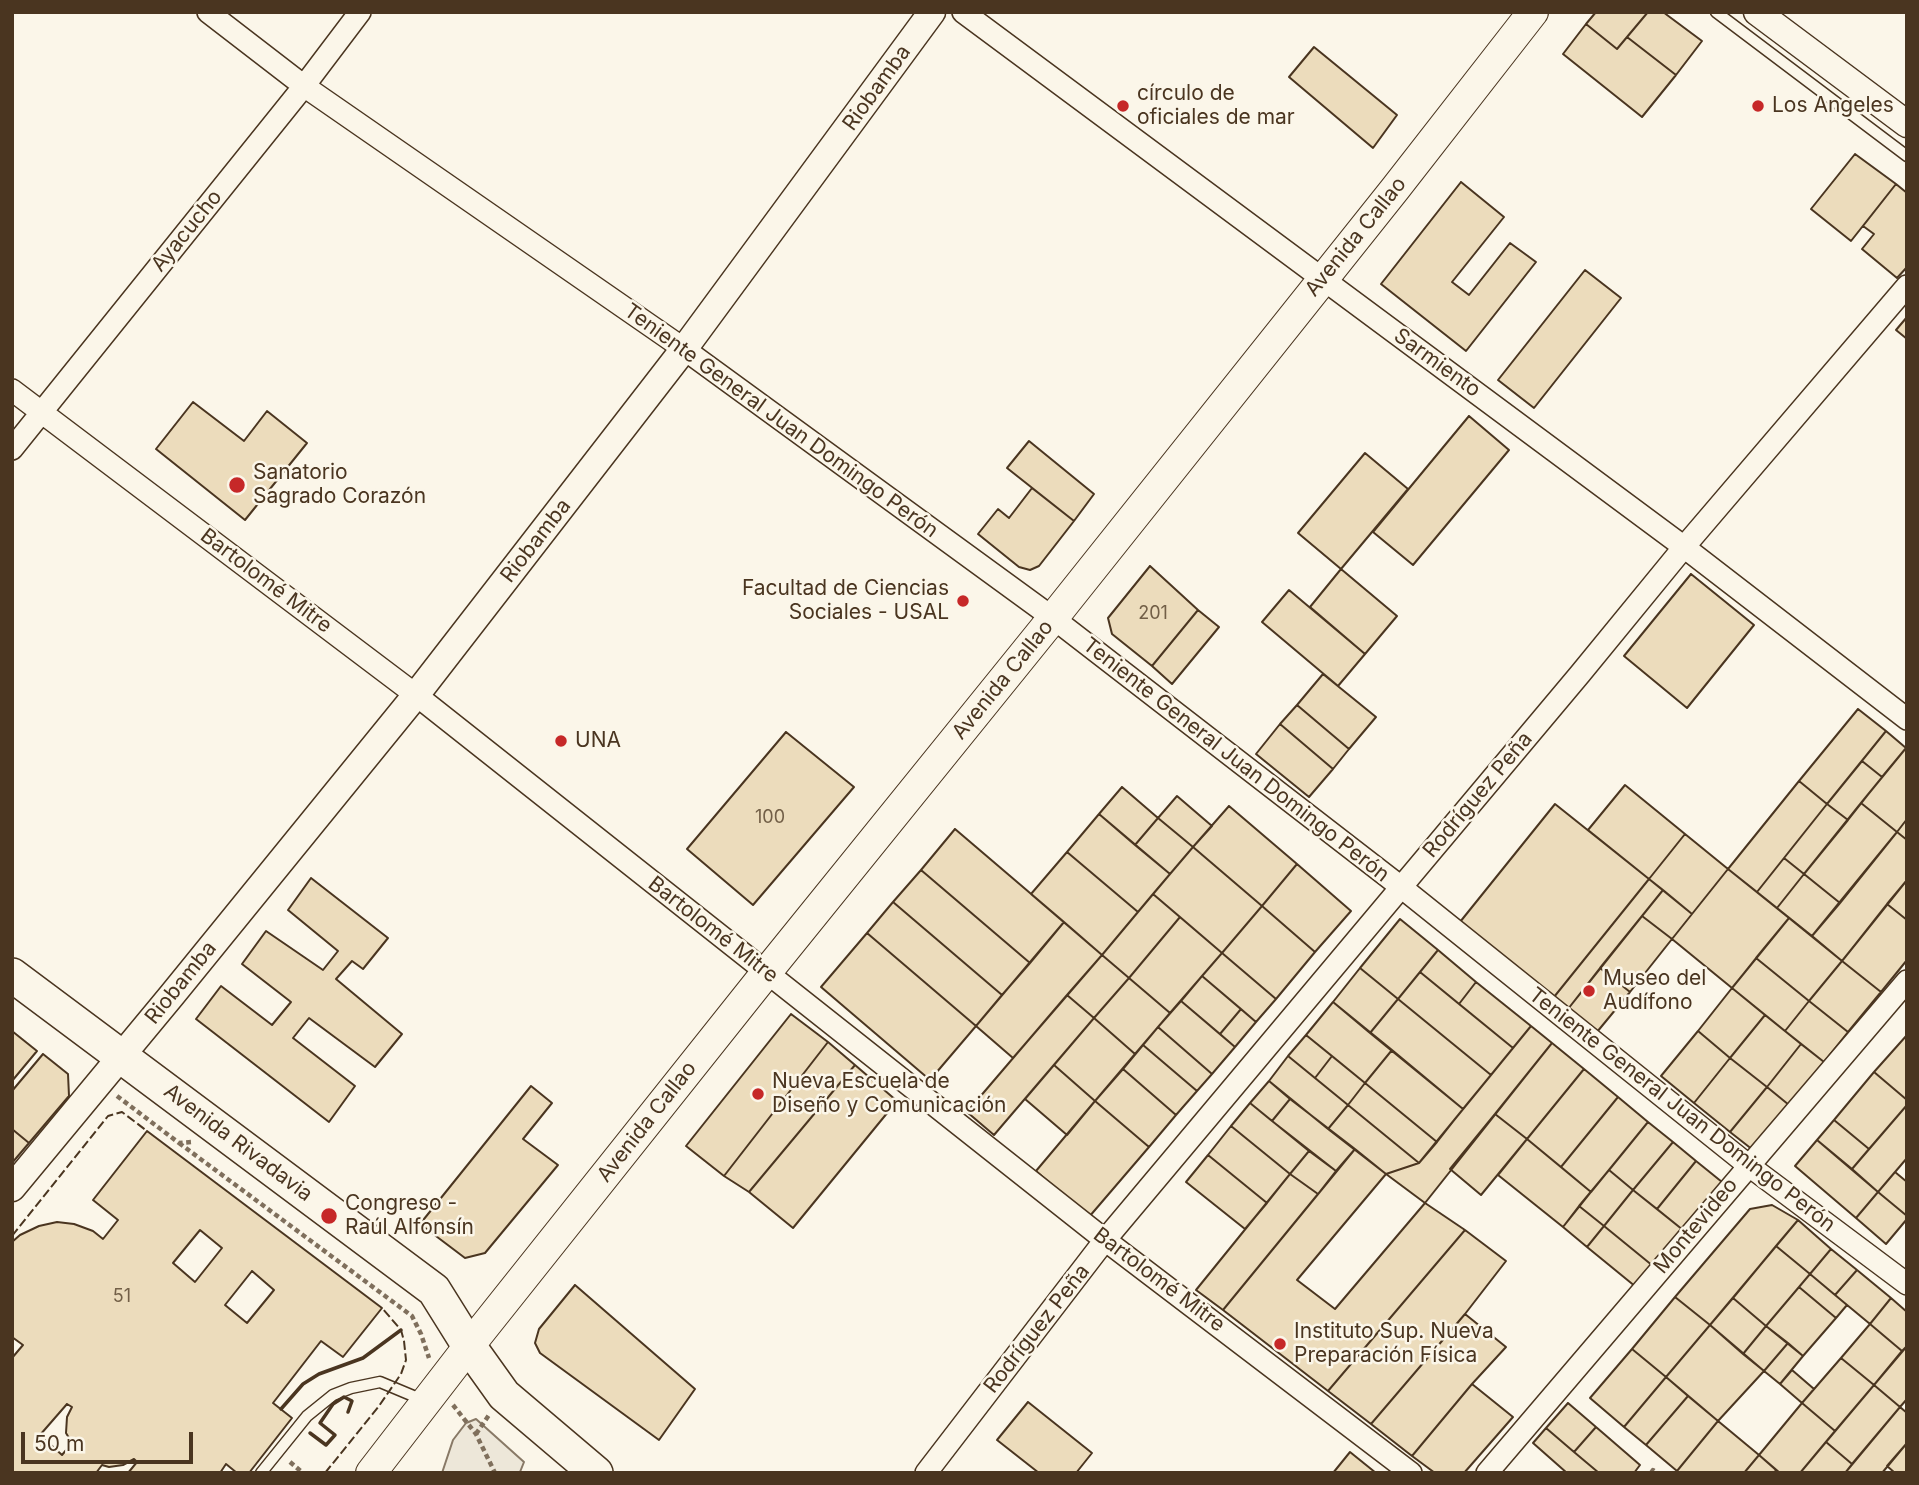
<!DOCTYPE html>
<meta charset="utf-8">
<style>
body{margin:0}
#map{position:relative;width:1919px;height:1485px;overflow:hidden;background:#fbf6e9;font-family:Inter,sans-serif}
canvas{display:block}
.frame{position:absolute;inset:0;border:14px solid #4a3520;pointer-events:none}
.scale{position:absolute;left:21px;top:1432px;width:172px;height:32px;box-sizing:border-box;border:4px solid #4a3520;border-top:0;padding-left:9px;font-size:21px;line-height:24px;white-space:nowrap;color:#4a3520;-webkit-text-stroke:5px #fbf6e9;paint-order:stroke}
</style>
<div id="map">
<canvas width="1919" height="1485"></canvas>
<div class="frame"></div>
<div class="scale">50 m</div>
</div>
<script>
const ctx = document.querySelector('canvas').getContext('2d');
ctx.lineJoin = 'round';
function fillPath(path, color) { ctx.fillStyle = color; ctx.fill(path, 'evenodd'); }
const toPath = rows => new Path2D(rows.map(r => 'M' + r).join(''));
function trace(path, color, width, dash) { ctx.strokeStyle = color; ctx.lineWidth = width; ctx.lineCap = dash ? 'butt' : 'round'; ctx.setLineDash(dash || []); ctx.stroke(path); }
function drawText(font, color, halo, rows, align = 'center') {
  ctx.font = font + ' Inter,sans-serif'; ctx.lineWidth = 5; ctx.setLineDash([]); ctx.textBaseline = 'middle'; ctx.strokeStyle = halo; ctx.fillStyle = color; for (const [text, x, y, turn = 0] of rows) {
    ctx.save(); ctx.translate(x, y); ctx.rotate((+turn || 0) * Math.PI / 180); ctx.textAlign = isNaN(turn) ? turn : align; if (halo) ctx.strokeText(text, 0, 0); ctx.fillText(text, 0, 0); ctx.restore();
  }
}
const parking = toPath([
 [476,1419,524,1462,520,1472,442,1473,453,1440,466,1423,476,1419]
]);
fillPath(parking, '#ede7d9');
trace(parking, '#887966', 2);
const building = toPath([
 [1596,12,1648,12,1617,49,1586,24,1596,12],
 [1648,12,1663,12,1702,41,1676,75,1627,37,1648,12],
 [1586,24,1617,49,1627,37,1676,75,1642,117,1563,54,1586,24],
 [1314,47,1397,115,1373,148,1289,77,1314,47],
 [1855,154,1896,184,1851,241,1811,209,1855,154],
 [1461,182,1504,217,1452,282,1469,295,1510,243,1536,262,1466,351,1381,284,1461,182],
 [1896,184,1907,193,1907,267,1897,278,1862,249,1874,234,1863,226,1896,184],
 [1585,270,1621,298,1534,408,1498,380,1585,270],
 [1907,317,1907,339,1896,330,1907,317],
 [193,402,244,441,267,411,307,443,245,520,156,449,193,402],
 [1469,416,1509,450,1413,565,1373,532,1469,416],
 [1029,441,1094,494,1074,521,1007,468,1029,441],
 [1365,453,1408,489,1341,569,1298,533,1365,453],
 [1032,488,1074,521,1039,566,1030,570,1019,567,978,534,998,509,1009,518,1032,488],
 [1150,566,1198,610,1152,666,1112,634,1108,618,1150,566],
 [1341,569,1397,616,1365,654,1310,607,1341,569],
 [1691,574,1754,625,1687,708,1624,656,1691,574],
 [1289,590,1365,654,1338,686,1262,622,1289,590],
 [1198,610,1219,627,1172,684,1152,666,1198,610],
 [1323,674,1376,717,1349,749,1297,705,1323,674],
 [1297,705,1349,749,1333,769,1280,724,1297,705],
 [1858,709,1886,731,1827,804,1799,781,1858,709],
 [1280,724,1333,769,1309,797,1256,754,1280,724],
 [1886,731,1906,748,1882,777,1862,761,1886,731],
 [786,732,854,787,753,905,687,849,786,732],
 [1906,748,1907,819,1897,832,1861,803,1906,748],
 [1862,761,1882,777,1848,820,1827,804,1862,761],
 [1799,781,1827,804,1757,892,1728,869,1799,781],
 [1625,785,1685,834,1649,879,1588,830,1625,785],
 [1122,787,1158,818,1135,845,1099,814,1122,787],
 [1177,796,1212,826,1193,847,1158,818,1177,796],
 [1861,803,1897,832,1840,903,1804,874,1861,803],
 [1555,804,1649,879,1554,997,1460,922,1555,804],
 [1827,804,1848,820,1804,874,1784,858,1827,804],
 [1229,806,1297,864,1262,906,1193,847,1229,806],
 [1099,814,1170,874,1138,912,1067,852,1099,814],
 [1158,818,1193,847,1170,874,1135,845,1158,818],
 [1907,819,1907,840,1897,832,1907,819],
 [955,829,1064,922,1030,963,921,870,955,829],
 [1897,832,1907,840,1907,880,1842,961,1812,936,1897,832],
 [1685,834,1728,869,1692,914,1649,879,1685,834],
 [1193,847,1262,906,1222,953,1153,894,1193,847],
 [1067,852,1138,912,1102,955,1031,894,1067,852],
 [1784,858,1804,874,1777,908,1757,892,1784,858],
 [1297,864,1351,911,1315,952,1262,906,1297,864],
 [1728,869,1789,918,1732,988,1672,939,1728,869],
 [921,870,1030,963,1002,995,893,902,921,870],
 [1804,874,1840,903,1812,936,1777,908,1804,874],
 [311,878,388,938,363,969,352,961,336,979,402,1034,375,1067,309,1018,293,1038,355,1086,329,1122,196,1019,221,986,272,1025,291,1002,242,964,266,931,323,970,338,951,288,910,311,878],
 [1649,879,1663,890,1568,1009,1554,997,1649,879],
 [1907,880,1907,920,1887,904,1907,880],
 [1663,890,1692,914,1672,939,1642,916,1663,890],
 [1153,894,1180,917,1129,978,1102,955,1153,894],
 [893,902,1002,995,976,1026,867,933,893,902],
 [1887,904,1907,920,1907,960,1881,992,1842,961,1887,904],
 [1262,906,1315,952,1276,999,1222,953,1262,906],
 [1642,916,1672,939,1630,992,1600,968,1642,916],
 [1180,917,1222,953,1170,1013,1129,978,1180,917],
 [1789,918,1842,961,1809,1001,1756,958,1789,918],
 [1400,919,1438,950,1398,999,1360,968,1400,919],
 [1064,922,1102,955,1013,1058,976,1026,1064,922],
 [867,933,976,1026,930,1080,821,987,867,933],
 [1438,950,1476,982,1459,1004,1420,972,1438,950],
 [1222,953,1276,999,1256,1022,1202,976,1222,953],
 [1102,955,1129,978,1094,1018,1067,995,1102,955],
 [1756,958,1809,1001,1785,1031,1732,988,1756,958],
 [1842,961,1881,992,1848,1032,1809,1001,1842,961],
 [1360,968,1398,999,1370,1033,1333,1002,1360,968],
 [1600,968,1630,992,1597,1032,1568,1009,1600,968],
 [1420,972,1513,1048,1491,1075,1398,999,1420,972],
 [1202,976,1241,1009,1220,1034,1181,1001,1202,976],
 [1129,978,1170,1013,1135,1054,1094,1018,1129,978],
 [1476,982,1531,1026,1513,1048,1459,1004,1476,982],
 [1732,988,1765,1015,1730,1058,1698,1031,1732,988],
 [1067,995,1094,1018,994,1135,967,1112,1067,995],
 [1398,999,1491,1075,1463,1109,1370,1033,1398,999],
 [1181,1001,1235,1047,1212,1074,1158,1027,1181,1001],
 [1809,1001,1848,1032,1824,1062,1785,1031,1809,1001],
 [1333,1002,1392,1050,1365,1083,1306,1035,1333,1002],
 [1241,1009,1256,1022,1235,1047,1220,1034,1241,1009],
 [791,1014,828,1042,724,1176,686,1146,791,1014],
 [1765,1015,1801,1044,1767,1087,1730,1058,1765,1015],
 [1094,1018,1135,1054,1095,1101,1054,1065,1094,1018],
 [1531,1026,1552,1043,1425,1203,1386,1174,1419,1163,1531,1026],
 [1158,1027,1212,1074,1197,1091,1143,1045,1158,1027],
 [12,1031,37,1051,12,1081,12,1031],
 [1698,1031,1730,1058,1694,1103,1661,1076,1698,1031],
 [1306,1035,1332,1056,1315,1078,1288,1056,1306,1035],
 [1907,1035,1907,1100,1874,1072,1907,1035],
 [828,1042,855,1065,749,1192,724,1176,828,1042],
 [1552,1043,1584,1069,1527,1139,1495,1114,1552,1043],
 [1801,1044,1824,1062,1789,1105,1767,1087,1801,1044],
 [1143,1045,1197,1091,1176,1115,1123,1069,1143,1045],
 [1392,1050,1463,1109,1437,1142,1365,1083,1392,1050],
 [43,1054,68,1074,69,1096,29,1143,12,1129,12,1091,43,1054],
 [1288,1056,1348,1105,1328,1129,1269,1081,1288,1056],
 [1332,1056,1365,1083,1348,1105,1315,1078,1332,1056],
 [1730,1058,1767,1087,1730,1132,1694,1103,1730,1058],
 [855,1065,897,1101,793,1228,749,1192,855,1065],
 [1054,1065,1095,1101,1067,1135,1025,1099,1054,1065],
 [1123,1069,1176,1115,1149,1147,1095,1101,1123,1069],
 [1584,1069,1618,1097,1561,1167,1527,1139,1584,1069],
 [1874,1072,1907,1100,1907,1105,1869,1149,1834,1120,1874,1072],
 [1269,1081,1290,1099,1272,1121,1250,1103,1269,1081],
 [1365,1083,1437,1142,1419,1163,1348,1105,1365,1083],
 [531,1086,552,1103,523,1139,558,1165,485,1253,465,1258,420,1224,531,1086],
 [1767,1087,1789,1105,1753,1150,1730,1132,1767,1087],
 [1618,1097,1648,1122,1591,1192,1561,1167,1618,1097],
 [1290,1099,1355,1149,1336,1171,1272,1121,1290,1099],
 [1095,1101,1149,1147,1089,1217,1036,1171,1095,1101],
 [1250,1103,1309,1151,1290,1174,1231,1126,1250,1103],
 [1348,1105,1419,1163,1386,1174,1328,1129,1348,1105],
 [1907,1105,1907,1158,1878,1192,1852,1169,1907,1105],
 [1495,1114,1527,1139,1481,1195,1450,1169,1495,1114],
 [1834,1120,1869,1149,1852,1169,1817,1140,1834,1120],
 [1648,1122,1673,1142,1633,1190,1609,1170,1648,1122],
 [1231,1126,1290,1174,1267,1203,1208,1155,1231,1126],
 [12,1129,29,1143,12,1163,12,1129],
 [147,1131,382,1308,343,1357,321,1341,273,1403,292,1418,249,1473,237,1473,226,1464,220,1473,128,1473,137,1462,134,1459,123,1465,109,1467,102,1465,96,1473,12,1473,12,1358,23,1345,12,1337,12,1242,20,1235,39,1226,57,1222,74,1224,93,1231,103,1239,118,1220,93,1200,147,1131],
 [200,1230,222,1248,195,1282,173,1263,200,1230],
 [252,1271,274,1290,247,1323,225,1305,252,1271],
 [67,1404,72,1407,67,1417,66,1433,72,1443,62,1455,40,1435,67,1404],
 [1527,1139,1591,1192,1563,1227,1498,1175,1527,1139],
 [1817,1140,1878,1192,1856,1218,1795,1166,1817,1140],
 [1673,1142,1696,1161,1657,1209,1633,1190,1673,1142],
 [1355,1149,1386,1174,1297,1280,1335,1309,1425,1203,1465,1230,1328,1391,1223,1310,1355,1149],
 [1309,1151,1336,1171,1318,1194,1290,1174,1309,1151],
 [1208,1155,1267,1203,1245,1229,1186,1182,1208,1155],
 [1696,1161,1722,1182,1683,1230,1657,1209,1696,1161],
 [1609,1170,1633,1190,1604,1226,1579,1206,1609,1170],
 [1895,1172,1907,1182,1907,1216,1878,1192,1895,1172],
 [1290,1174,1318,1194,1223,1310,1196,1290,1290,1174],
 [1633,1190,1683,1230,1653,1266,1604,1226,1633,1190],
 [1878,1192,1907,1216,1907,1219,1886,1244,1856,1218,1878,1192],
 [1772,1205,1798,1220,1710,1325,1675,1297,1750,1209,1772,1205],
 [1579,1206,1604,1226,1587,1247,1563,1227,1579,1206],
 [1798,1220,1831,1249,1810,1274,1776,1246,1798,1220],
 [1604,1226,1653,1266,1636,1287,1587,1247,1604,1226],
 [1465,1230,1506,1261,1465,1314,1371,1424,1328,1391,1465,1230],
 [1776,1246,1810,1274,1766,1326,1733,1298,1776,1246],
 [1831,1249,1857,1270,1835,1295,1810,1274,1831,1249],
 [1857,1270,1891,1298,1870,1324,1835,1295,1857,1270],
 [1810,1274,1847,1305,1836,1318,1799,1287,1810,1274],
 [575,1285,695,1389,659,1440,540,1353,535,1343,539,1329,575,1285],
 [1799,1287,1836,1318,1803,1356,1766,1326,1799,1287],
 [1675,1297,1710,1325,1666,1377,1632,1349,1675,1297],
 [1733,1298,1766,1326,1743,1354,1710,1325,1733,1298],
 [1891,1298,1907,1312,1907,1346,1902,1351,1870,1324,1891,1298],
 [1465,1314,1506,1347,1472,1384,1412,1456,1371,1424,1465,1314],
 [1870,1324,1902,1351,1874,1385,1841,1358,1870,1324],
 [1710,1325,1764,1371,1718,1421,1666,1377,1710,1325],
 [1766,1326,1788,1343,1764,1371,1743,1354,1766,1326],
 [1788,1343,1803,1356,1780,1384,1764,1371,1788,1343],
 [1907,1346,1907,1399,1900,1407,1874,1385,1907,1346],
 [1632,1349,1666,1377,1624,1427,1590,1398,1632,1349],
 [1841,1358,1874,1385,1835,1431,1802,1403,1841,1358],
 [1792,1370,1814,1389,1802,1403,1780,1384,1792,1370],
 [1666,1377,1688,1396,1646,1445,1624,1427,1666,1377],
 [1472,1384,1513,1417,1464,1473,1435,1473,1412,1456,1472,1384],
 [1874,1385,1900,1407,1852,1464,1826,1442,1874,1385],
 [1688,1396,1718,1421,1677,1471,1646,1445,1688,1396],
 [1028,1402,1092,1453,1076,1473,1039,1473,997,1440,1028,1402],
 [1568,1403,1596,1427,1574,1452,1546,1428,1568,1403],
 [1802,1403,1835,1431,1800,1473,1780,1473,1759,1455,1802,1403],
 [1900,1407,1907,1413,1907,1443,1882,1473,1845,1473,1900,1407],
 [1718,1421,1759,1455,1744,1473,1679,1473,1677,1471,1718,1421],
 [1596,1427,1640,1465,1634,1473,1599,1473,1574,1452,1596,1427],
 [1546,1428,1574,1452,1599,1473,1567,1473,1533,1443,1546,1428],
 [1826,1442,1852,1464,1845,1473,1800,1473,1826,1442],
 [1907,1443,1907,1473,1895,1473,1887,1466,1907,1443],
 [1350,1452,1376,1473,1333,1473,1350,1452],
 [1759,1455,1776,1470,1774,1473,1744,1473,1759,1455]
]);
fillPath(building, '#ecdcbc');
trace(building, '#4a3520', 2);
const service = toPath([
 [1716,12,1907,156],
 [261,1473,307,1416,333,1395,351,1388,380,1382,423,1400]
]);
const minor = toPath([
 [208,12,304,86,684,349,1053,618,1401,887,1748,1165,1907,1284],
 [963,12,1684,547,1907,719],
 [12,390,416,695,1105,1240,1411,1473],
 [12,449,304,86,360,12],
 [926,1473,1105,1240,1580,674,1684,547,1907,286],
 [1487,1473,1907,981]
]);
const tertiary = toPath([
 [1757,12,1907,124],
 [12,1188,172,995,416,695,684,349,932,12]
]);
const secondary = toPath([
 [371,1473,469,1346,766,973,1053,618,1395,189,1533,12]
]);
const primary = toPath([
 [12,975,434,1290,469,1346,504,1395,596,1473]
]);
trace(service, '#4a3520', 13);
trace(minor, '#4a3520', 24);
trace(tertiary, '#4a3520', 29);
trace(secondary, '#4a3520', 32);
trace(primary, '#4a3520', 36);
trace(toPath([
 [117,1096,179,1143,191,1142],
 [179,1143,412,1316,421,1334,429,1358],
 [453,1405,476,1434,495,1473],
 [476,1434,489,1415],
 [290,1462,303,1473],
 [1651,1473,1653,1470,1657,1473]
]), '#7f6f5c', 4.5, [5, 3.5]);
trace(service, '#fbf6e9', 10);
trace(minor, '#fbf6e9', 21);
trace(tertiary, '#fbf6e9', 26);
trace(secondary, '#fbf6e9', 30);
trace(primary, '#fbf6e9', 33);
trace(toPath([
 [12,1236,108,1116,122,1112,147,1131],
 [325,1473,379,1406,401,1374,406,1360,404,1341,401,1330,382,1308]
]), '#4a3520', 2, [9, 3.5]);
trace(toPath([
 [281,1409,303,1384,319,1374,363,1358,401,1330],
 [310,1433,326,1445,335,1435,320,1423,333,1404,344,1397,352,1401,348,1412]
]), '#4a3520', 3.5);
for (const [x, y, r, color] of [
 [1123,106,7,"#c62828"],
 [1758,106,7,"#c62828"],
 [237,485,9,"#c62828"],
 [963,601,7,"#c62828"],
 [561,741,7,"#c62828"],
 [1589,991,7,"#c62828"],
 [758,1094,7,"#c62828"],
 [329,1216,9,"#c62828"],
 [1280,1344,7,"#c62828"]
]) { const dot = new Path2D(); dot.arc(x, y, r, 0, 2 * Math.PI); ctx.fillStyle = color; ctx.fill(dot); trace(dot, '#fbf6e9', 2.5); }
drawText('18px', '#725f47', null, [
 ["201",1153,614],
 ["100",770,818],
 ["51",122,1297]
]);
drawText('21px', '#4a3520', '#fbf6e9', [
 ["Riobamba",877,88,-54],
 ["Ayacucho",187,231,-51],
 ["Avenida Callao",1356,237,-51],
 ["Sarmiento",1437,363,36],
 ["Teniente General Juan Domingo Perón",781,421,36],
 ["Riobamba",536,541,-52],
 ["Bartolomé Mitre",266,581,37],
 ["Avenida Callao",1003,680,-51],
 ["Teniente General Juan Domingo Perón",1236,760,38],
 ["Rodríguez Peña",1478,795,-50],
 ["Bartolomé Mitre",713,930,38],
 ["Riobamba",181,983,-51],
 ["Teniente General Juan Domingo Perón",1682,1110,38],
 ["Avenida Callao",647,1122,-52],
 ["Avenida Rivadavia",238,1143,37],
 ["Montevideo",1696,1226,-50],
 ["Bartolomé Mitre",1159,1280,37],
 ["Rodríguez Peña",1037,1329,-52]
]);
drawText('21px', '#4a3520', '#fbf6e9', [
 ["círculo de",1137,94],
 ["oficiales de mar",1137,118],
 ["Los Angeles",1772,106],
 ["Sanatorio",253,473],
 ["Sagrado Corazón",253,497],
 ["Facultad de Ciencias",949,589,"right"],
 ["Sociales - USAL",949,613,"right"],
 ["UNA",575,741],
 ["Museo del",1603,979],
 ["Audífono",1603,1003],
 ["Nueva Escuela de",772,1082],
 ["Diseño y Comunicación",772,1106],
 ["Congreso -",345,1204],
 ["Raúl Alfonsín",345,1228],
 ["Instituto Sup. Nueva",1294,1332],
 ["Preparación Física",1294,1356]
], 'left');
</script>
